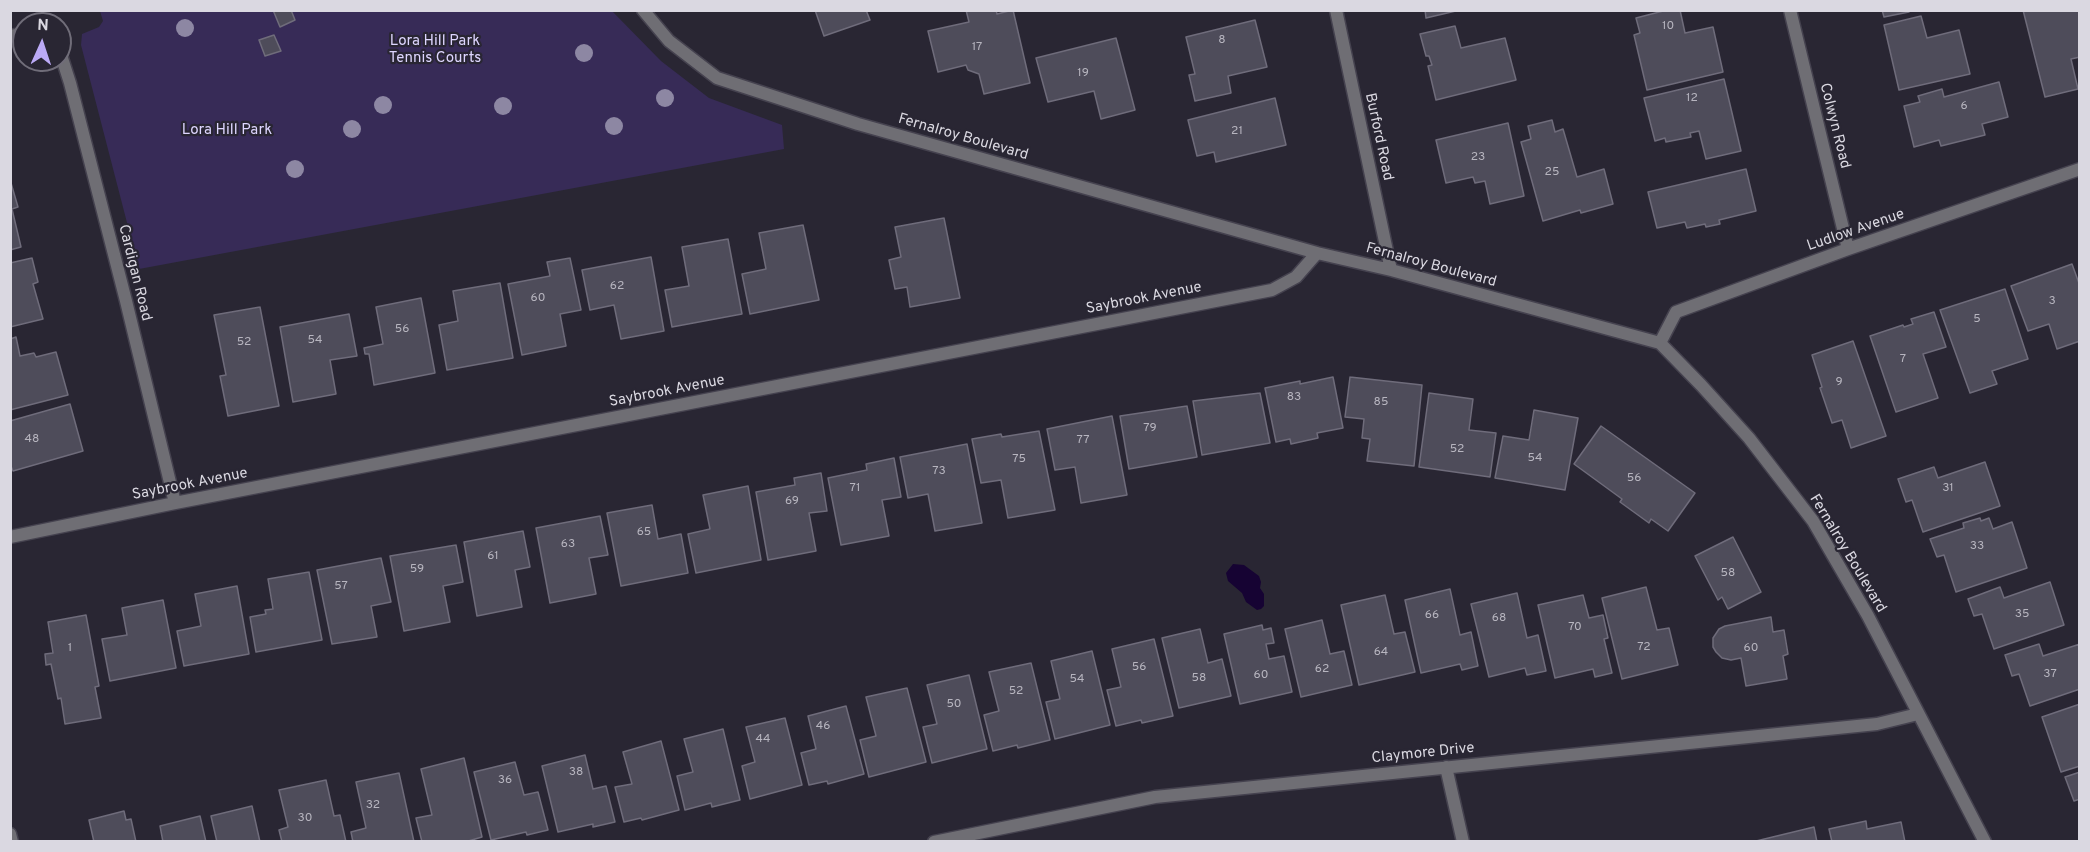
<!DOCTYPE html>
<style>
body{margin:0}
#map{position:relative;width:2090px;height:852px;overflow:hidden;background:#292633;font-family:Overpass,sans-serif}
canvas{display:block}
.frame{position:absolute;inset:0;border:12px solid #dad8e1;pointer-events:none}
.north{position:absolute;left:12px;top:12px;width:60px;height:60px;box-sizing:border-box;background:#292633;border:2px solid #706d79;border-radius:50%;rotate:3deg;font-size:16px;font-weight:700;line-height:24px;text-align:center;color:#dad8e1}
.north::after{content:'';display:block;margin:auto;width:21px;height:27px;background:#bbaaf6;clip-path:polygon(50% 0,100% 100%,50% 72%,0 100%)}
</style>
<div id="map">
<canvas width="2090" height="852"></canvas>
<div class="frame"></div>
<div class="north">N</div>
</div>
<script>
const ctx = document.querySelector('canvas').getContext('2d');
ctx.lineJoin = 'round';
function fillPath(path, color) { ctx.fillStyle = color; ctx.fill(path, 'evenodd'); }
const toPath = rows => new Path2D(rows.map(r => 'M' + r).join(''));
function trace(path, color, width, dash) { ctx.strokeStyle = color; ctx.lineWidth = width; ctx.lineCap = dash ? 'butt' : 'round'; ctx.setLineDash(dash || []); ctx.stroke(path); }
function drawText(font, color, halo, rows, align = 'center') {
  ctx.font = font + ' Overpass,sans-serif'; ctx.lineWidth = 4.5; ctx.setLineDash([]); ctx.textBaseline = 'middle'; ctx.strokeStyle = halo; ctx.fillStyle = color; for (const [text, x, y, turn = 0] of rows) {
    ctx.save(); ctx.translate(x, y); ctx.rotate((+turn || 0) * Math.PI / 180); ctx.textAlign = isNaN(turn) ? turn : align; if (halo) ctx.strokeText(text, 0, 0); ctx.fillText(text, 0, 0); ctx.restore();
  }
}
fillPath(toPath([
 [100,11,612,11,661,61,709,98,782,125,784,149,139,269,81,45,82,34,99,27,103,21]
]), '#372b57');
fillPath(toPath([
 [1233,564,1244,565,1259,576,1261,582,1260,588,1264,594,1264,606,1261,609,1257,610,1246,602,1242,593,1228,581,1226,573]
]), '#160333');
const building = toPath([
 [273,10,291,10,295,20,280,27,273,10],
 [815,10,866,10,870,20,824,36,815,10],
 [966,10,996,10,997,14,1013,10,1030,83,984,94,979,74,968,70,966,65,938,72,928,31,969,22,966,10],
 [1425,10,1460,10,1426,18,1425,10],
 [1667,10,1680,10,1685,33,1713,27,1723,72,1647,90,1634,35,1640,33,1636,18,1667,10],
 [1882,10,1909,10,1909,12,1884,17,1882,10],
 [2023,10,2080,10,2080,57,2071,59,2078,89,2045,97,2023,10],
 [1921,16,1927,38,1959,30,1970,74,1899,90,1884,25,1921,16],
 [1255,20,1267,67,1228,76,1231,93,1195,101,1189,75,1195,74,1186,37,1255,20],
 [1455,26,1461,48,1505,38,1516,80,1436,100,1428,66,1432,65,1429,56,1426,56,1420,34,1455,26],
 [274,35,281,51,265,56,259,40,274,35],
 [1116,38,1135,110,1101,119,1094,91,1048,102,1036,58,1116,38],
 [1724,79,1741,151,1706,159,1699,131,1690,133,1691,137,1666,142,1665,138,1655,141,1644,98,1724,79],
 [1999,82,2008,117,1982,124,1985,135,1941,146,1939,140,1914,147,1904,106,1920,102,1918,96,1942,89,1944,97,1999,82],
 [1275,98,1286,145,1216,162,1214,152,1197,156,1188,120,1275,98],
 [1552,120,1555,132,1563,129,1577,177,1604,169,1613,204,1581,213,1580,210,1543,221,1521,142,1531,139,1528,126,1552,120],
 [1508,123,1524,196,1490,204,1485,181,1475,183,1473,177,1446,183,1436,140,1508,123],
 [1746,169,1756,211,1719,220,1720,224,1706,227,1705,224,1687,228,1685,222,1657,228,1648,192,1746,169],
 [11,183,18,207,12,209,21,247,10,250,11,183],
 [944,218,960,298,910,307,907,287,895,289,889,260,901,257,895,227,944,218],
 [803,225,819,300,750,314,742,274,766,269,759,233,803,225],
 [728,239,742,314,672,327,665,290,689,286,682,247,728,239],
 [651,257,664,331,621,339,614,305,590,310,582,270,651,257],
 [32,258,38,282,33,284,43,319,10,327,10,263,32,258],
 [570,258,581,310,560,314,566,346,522,355,508,284,550,276,547,262,570,258],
 [2072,264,2080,286,2080,341,2057,349,2049,324,2028,331,2011,286,2072,264],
 [500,283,513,358,447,370,439,325,458,321,453,291,500,283],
 [2005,289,2028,359,1992,371,1997,384,1970,393,1940,310,2005,289],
 [421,298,435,373,374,385,369,354,365,354,364,348,383,344,376,307,421,298],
 [260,307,279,406,228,416,220,376,226,375,214,315,260,307],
 [1934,312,1946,347,1923,354,1938,398,1896,412,1870,336,1903,325,1904,327,1913,324,1911,319,1934,312],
 [349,314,357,356,330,360,336,394,293,402,280,327,349,314],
 [16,337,20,356,34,353,36,357,56,352,68,395,10,410,10,339,16,337],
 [1853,341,1886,436,1851,448,1842,420,1832,423,1820,388,1822,387,1812,355,1853,341],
 [1333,377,1343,428,1317,433,1318,438,1291,444,1290,439,1276,442,1265,388,1300,381,1300,384,1333,377],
 [1350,377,1422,385,1414,466,1367,461,1370,439,1362,438,1364,419,1345,417,1350,377],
 [1260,393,1270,443,1202,455,1193,401,1260,393],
 [1429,393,1473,399,1469,430,1496,433,1490,477,1419,467,1429,393],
 [70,404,83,451,13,471,10,464,10,421,70,404],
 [1187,406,1197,457,1129,469,1120,416,1187,406],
 [1534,410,1578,418,1565,490,1495,478,1503,436,1529,440,1534,410],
 [1112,416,1127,495,1081,503,1075,467,1055,470,1047,429,1112,416],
 [1601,426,1695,493,1668,531,1651,519,1649,523,1620,502,1622,499,1574,464,1601,426],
 [1039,431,1055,510,1008,518,1001,480,981,483,972,439,1001,434,1002,437,1039,431],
 [967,444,982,523,935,531,928,494,908,498,900,457,967,444],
 [894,458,901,497,882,500,889,536,841,545,828,478,867,470,866,464,894,458],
 [1985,462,2000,506,1923,532,1912,500,1906,502,1898,479,1934,467,1938,478,1985,462],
 [821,473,827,511,809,513,816,551,768,560,756,492,795,485,794,478,821,473],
 [748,486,761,560,696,573,688,534,710,529,703,495,748,486],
 [652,505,658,539,681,534,688,573,621,586,607,513,652,505],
 [600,516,608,555,589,558,596,594,550,603,536,528,600,516],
 [1980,518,1981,521,1989,518,1993,529,2012,522,2027,568,1956,592,1944,555,1937,557,1930,539,1964,528,1963,523,1980,518],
 [523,531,530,567,515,570,522,607,477,616,464,542,523,531],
 [1733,537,1761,592,1728,609,1722,597,1718,600,1695,556,1733,537],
 [456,545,463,582,443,586,450,622,404,631,390,556,456,545],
 [381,558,391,602,371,606,377,637,332,644,317,570,381,558],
 [309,572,322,640,256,652,250,617,266,614,265,610,273,609,268,579,309,572],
 [2050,582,2064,625,1994,649,1982,614,1974,616,1968,599,2000,587,2004,598,2050,582],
 [237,586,249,654,184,666,177,631,201,626,195,594,237,586],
 [1646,587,1657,630,1669,628,1678,665,1622,679,1602,598,1646,587],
 [1450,589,1460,635,1471,632,1478,666,1462,670,1460,664,1421,673,1405,600,1450,589],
 [1517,593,1527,638,1538,635,1546,671,1527,675,1525,668,1489,677,1471,604,1517,593],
 [1385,595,1394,634,1405,632,1415,672,1359,685,1341,605,1385,595],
 [1583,595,1589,618,1603,615,1608,638,1604,639,1612,673,1595,677,1593,669,1555,678,1538,605,1583,595],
 [163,600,176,668,110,681,102,639,127,635,122,608,163,600],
 [86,615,99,686,95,687,101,718,65,724,61,698,58,699,51,664,46,665,45,654,53,653,48,622,86,615],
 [1771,617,1773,632,1784,630,1788,654,1783,656,1787,679,1746,686,1741,658,1731,660,1722,658,1716,652,1713,647,1713,638,1719,629,1725,626,1771,617],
 [1322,620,1330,654,1344,651,1352,685,1301,697,1285,629,1322,620],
 [1262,625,1263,630,1271,628,1274,643,1266,644,1269,659,1284,656,1292,692,1240,704,1224,634,1262,625],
 [1200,629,1208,663,1222,659,1231,696,1179,708,1162,638,1200,629],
 [1154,639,1173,716,1142,723,1141,720,1116,726,1107,690,1121,687,1112,649,1154,639],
 [2039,644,2043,656,2080,644,2080,689,2030,706,2019,674,2012,676,2005,655,2039,644],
 [1092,651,1110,725,1055,739,1046,702,1060,699,1051,661,1092,651],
 [1031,663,1050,740,1018,748,1017,745,993,751,984,715,999,711,989,672,1031,663],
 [969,675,987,749,932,763,923,727,937,724,927,685,969,675],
 [907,688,926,762,869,777,860,740,876,736,866,697,907,688],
 [2080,704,2080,766,2061,772,2042,717,2080,704],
 [846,706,864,774,828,784,827,781,809,785,801,753,816,749,808,716,846,706],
 [785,718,802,785,750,799,742,766,755,762,746,727,785,718],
 [723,729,740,800,712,807,711,803,685,810,677,776,693,772,684,739,723,729],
 [661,741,679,810,642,820,641,818,624,822,615,787,632,784,623,752,661,741],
 [585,755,593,789,606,786,615,822,593,827,593,824,558,832,542,766,585,755],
 [464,758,482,837,465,842,422,842,416,818,432,815,421,769,464,758],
 [515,762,524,795,538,792,548,830,527,835,526,832,491,840,474,772,515,762],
 [2080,772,2080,799,2074,801,2065,777,2080,772],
 [399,773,414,842,353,842,351,832,366,828,356,782,399,773],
 [326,780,334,816,340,815,346,842,282,842,279,830,288,827,279,790,326,780],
 [252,806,260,842,217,842,211,816,252,806],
 [124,811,126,820,131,819,136,842,94,842,89,820,124,811],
 [200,816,206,842,163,842,160,826,200,816],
 [1866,821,1867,829,1901,822,1905,842,1832,842,1829,829,1866,821],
 [1814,827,1817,842,1752,842,1814,827]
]);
fillPath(building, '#4e4c5a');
trace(building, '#6f6c7b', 1.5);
const street = toPath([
 [643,10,669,41,717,78,858,124,1317,253,1391,270,1660,343,1701,385,1749,438,1813,521,1868,616,1985,842],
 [1336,10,1391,270],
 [1790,10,1848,249],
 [10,36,24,34],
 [60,52,70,83,126,301,175,503],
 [1660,343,1676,312,1848,249,2080,169],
 [10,537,175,503,1272,290,1296,277,1317,253],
 [1446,767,1463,842],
 [10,834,12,842],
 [934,842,1155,797,1877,724,1918,714]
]);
trace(street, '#45424f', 15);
trace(street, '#6f6e74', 12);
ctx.fillStyle = '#8d87a3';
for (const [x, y] of [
 [185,28],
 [584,53],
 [665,98],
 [383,105],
 [503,106],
 [614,126],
 [352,129],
 [295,169]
]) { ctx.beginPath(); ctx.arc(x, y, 9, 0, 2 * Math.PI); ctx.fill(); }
drawText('12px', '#b7b5bf', null, [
 ["10",1668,27],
 ["8",1222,41],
 ["17",977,48],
 ["19",1083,74],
 ["12",1692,99],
 ["6",1964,107],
 ["21",1237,132],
 ["23",1478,158],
 ["25",1552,173],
 ["62",617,287],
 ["60",538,299],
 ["3",2052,302],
 ["5",1977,320],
 ["56",402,330],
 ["54",315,341],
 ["52",244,343],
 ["7",1903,360],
 ["9",1839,383],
 ["83",1294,398],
 ["85",1381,403],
 ["79",1150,429],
 ["48",32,440],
 ["77",1083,441],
 ["52",1457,450],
 ["54",1535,459],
 ["75",1019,460],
 ["73",939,472],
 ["56",1634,479],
 ["71",855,489],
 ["31",1948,489],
 ["69",792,502],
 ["65",644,533],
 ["63",568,545],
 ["33",1977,547],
 ["61",493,557],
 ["59",417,570],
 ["58",1728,574],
 ["57",341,587],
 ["35",2022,615],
 ["66",1432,616],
 ["68",1499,619],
 ["70",1575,628],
 ["72",1644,648],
 ["1",70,649],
 ["60",1751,649],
 ["64",1381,653],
 ["56",1139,668],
 ["62",1322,670],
 ["37",2050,675],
 ["60",1261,676],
 ["58",1199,679],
 ["54",1077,680],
 ["52",1016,692],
 ["50",954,705],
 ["46",823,727],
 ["44",763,740],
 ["38",576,773],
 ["36",505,781],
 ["32",373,806],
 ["30",305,819]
]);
drawText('15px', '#ded6ff', '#292633', [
 ["Lora Hill Park",435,42],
 ["Tennis Courts",435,59],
 ["Lora Hill Park",227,131]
]);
drawText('15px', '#dad8e1', '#292633', [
 ["Colwyn Road",1834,126,76],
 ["Burford Road",1378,137,78],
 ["Fernalroy Boulevard",963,138,16],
 ["Ludlow Avenue",1856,231,-19],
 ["Fernalroy Boulevard",1431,266,15],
 ["Cardigan Road",134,273,76],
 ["Saybrook Avenue",1144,299,-11],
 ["Saybrook Avenue",667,392,-11],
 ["Saybrook Avenue",190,485,-11],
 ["Fernalroy Boulevard",1847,554,59],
 ["Claymore Drive",1423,754,-6]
]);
</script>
